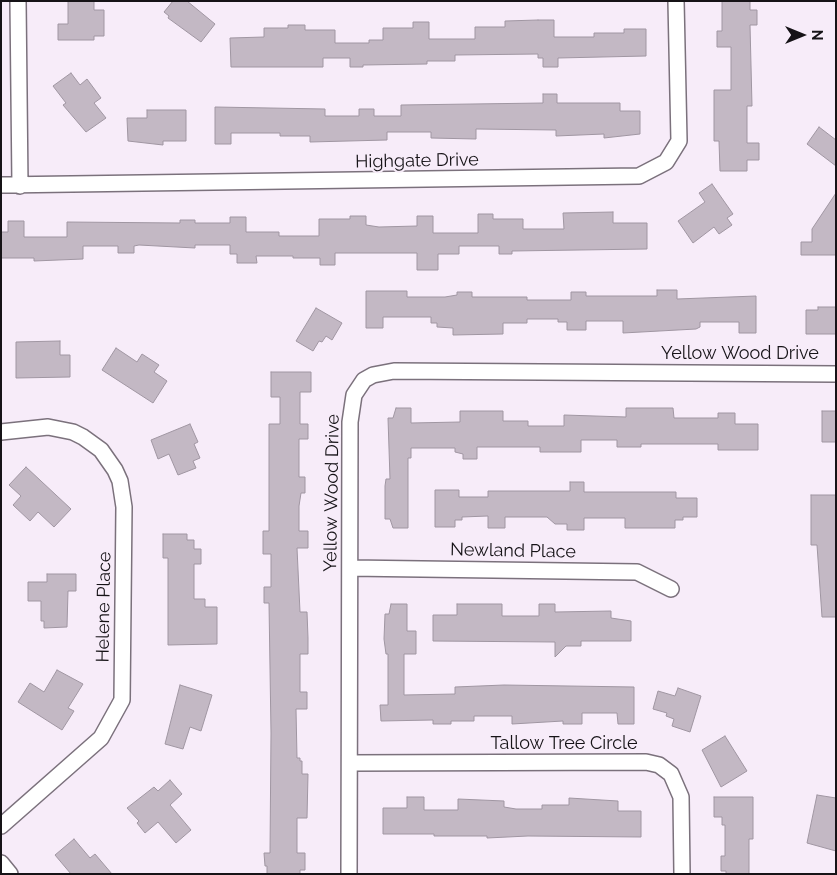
<!DOCTYPE html>
<style>
body{margin:0}
#map{position:relative;width:837px;height:875px;overflow:hidden;background:#f7ecf9;font-family:Raleway,sans-serif}
canvas{display:block}
.frame{position:absolute;inset:0;border:2px solid #161317;pointer-events:none}
.north{position:absolute;left:777px;top:10px;width:50px;height:50px;-webkit-text-stroke:4px #f7ecf9;paint-order:stroke;rotate:90deg;font-size:14px;font-weight:700;line-height:20px;text-align:center;color:#161317}
.north::after{content:'';display:block;margin:auto;width:18px;height:22px;background:#161317;clip-path:polygon(50% 0,100% 100%,50% 72%,0 100%)}
</style>
<div id="map">
<canvas width="837" height="875"></canvas>
<div class="frame"></div>
<div class="north">N</div>
</div>
<script>
const ctx = document.querySelector('canvas').getContext('2d');
ctx.lineJoin = 'round';
function fillPath(path, color) { ctx.fillStyle = color; ctx.fill(path, 'evenodd'); }
const toPath = rows => new Path2D(rows.map(r => 'M' + r).join(''));
function trace(path, color, width, dash) { ctx.strokeStyle = color; ctx.lineWidth = width; ctx.lineCap = dash ? 'butt' : 'round'; ctx.setLineDash(dash || []); ctx.stroke(path); }
function drawText(font, color, halo, rows, align = 'center') {
  ctx.font = font + ' Raleway,sans-serif'; ctx.lineWidth = 4; ctx.setLineDash([]); ctx.textBaseline = 'middle'; ctx.strokeStyle = halo; ctx.fillStyle = color; for (const [text, x, y, turn = 0] of rows) {
    ctx.save(); ctx.translate(x, y); ctx.rotate((+turn || 0) * Math.PI / 180); ctx.textAlign = isNaN(turn) ? turn : align; if (halo) ctx.strokeText(text, 0, 0); ctx.fillText(text, 0, 0); ctx.restore();
  }
}
const building = toPath([
 [68,1,94,1,94,10,104,10,104,36,94,36,94,40,58,40,58,24,68,24,68,1],
 [173,1,187,1,215,24,201,42,168,18,169,16,164,12,173,1],
 [722,1,750,1,750,10,757,10,757,25,750,25,752,106,747,106,747,143,759,143,759,160,747,160,747,171,720,171,719,141,714,141,714,90,731,90,731,47,717,47,717,31,722,31,722,1],
 [538,20,554,20,554,37,594,37,594,33,624,33,624,29,646,29,646,56,558,58,558,67,543,67,543,58,538,58,538,54,455,55,455,61,427,61,427,64,363,65,363,67,350,67,350,58,323,58,323,67,231,67,230,38,264,37,264,28,288,28,288,25,305,25,305,30,335,30,335,43,369,43,369,40,383,40,383,28,413,28,413,22,429,22,429,39,475,39,475,27,505,27,505,21,538,20],
 [71,73,80,85,87,79,101,98,94,103,106,118,86,132,63,105,66,103,53,86,71,73],
 [543,94,557,94,557,103,620,103,620,111,640,111,640,134,604,138,604,134,556,136,556,130,476,129,476,139,431,138,431,132,387,132,387,140,310,142,310,136,280,136,280,133,231,133,231,144,215,144,215,107,325,109,325,116,359,116,359,109,374,109,374,116,401,116,401,105,543,103,543,94],
 [147,110,186,110,186,141,163,141,163,145,128,141,127,118,147,118,147,110],
 [819,127,836,140,836,166,807,144,819,127],
 [712,184,733,214,727,218,732,225,719,234,714,227,693,243,678,221,705,202,699,193,712,184],
 [836,193,836,255,801,255,801,242,812,242,812,229,836,193],
 [613,212,613,223,647,223,647,249,512,251,512,254,499,254,499,246,459,246,459,254,438,254,438,270,417,270,417,253,335,253,335,265,320,265,320,258,293,258,293,256,256,256,257,263,237,263,237,254,230,254,230,245,195,245,195,248,139,245,134,246,134,253,118,253,118,246,83,246,83,259,34,261,34,258,1,258,1,232,8,232,8,221,24,221,24,237,67,237,67,222,180,223,180,220,195,220,195,223,230,223,230,217,246,217,246,232,279,232,279,236,319,236,319,219,350,219,350,216,366,216,366,225,379,227,417,226,417,216,433,216,433,233,478,233,478,214,493,214,493,219,523,219,523,229,564,229,563,213,613,212],
 [657,290,677,290,677,299,756,296,756,333,739,333,739,322,700,322,700,327,696,329,623,333,623,321,586,321,586,330,567,330,567,322,558,322,558,319,527,319,527,323,503,323,503,334,453,335,453,328,437,327,437,323,431,323,431,317,383,317,383,328,366,328,366,291,407,291,407,297,445,297,457,295,457,292,472,292,472,297,527,297,527,300,571,300,571,292,586,292,586,296,657,296,657,290],
 [818,307,836,307,836,334,806,334,806,310,818,310,818,307],
 [316,308,342,323,332,340,326,336,322,342,319,341,313,351,296,341,316,308],
 [60,341,60,355,70,355,70,377,16,378,16,342,60,341],
 [116,348,137,362,142,354,159,365,154,372,167,381,153,403,102,370,116,348],
 [271,372,311,372,311,392,300,392,300,424,308,424,308,439,299,439,299,477,305,477,305,493,301,493,299,506,299,531,308,531,308,548,297,548,300,612,307,612,308,638,308,654,300,654,300,692,307,692,307,709,296,709,297,758,300,758,300,761,302,761,302,774,308,774,307,818,297,818,297,853,305,853,305,870,300,870,300,874,267,874,267,866,265,866,264,853,270,853,271,733,269,603,264,603,264,587,271,587,271,554,263,554,263,531,269,531,269,424,280,424,280,397,271,397,271,372],
 [396,408,411,408,411,423,460,422,460,411,503,411,503,421,528,421,528,426,564,426,564,415,626,417,626,408,673,408,674,418,718,418,718,413,735,413,735,424,758,424,758,450,718,450,718,444,641,444,641,447,617,447,617,440,581,440,581,452,540,452,540,447,477,447,477,459,463,459,463,454,455,452,455,448,411,448,411,458,408,458,408,528,393,528,390,519,385,519,385,486,386,479,390,479,388,418,393,418,396,408],
 [822,411,836,411,836,442,822,442,822,411],
 [190,424,198,442,194,444,200,458,193,461,196,468,178,475,169,454,158,459,151,440,190,424],
 [26,467,71,509,54,527,38,512,30,521,13,505,21,496,9,485,26,467],
 [570,482,584,482,584,492,676,492,676,498,697,498,697,517,683,517,683,520,675,520,675,528,625,528,625,518,584,518,584,530,567,530,567,524,555,524,547,517,505,517,505,528,488,528,488,516,462,517,462,520,455,520,455,527,435,527,435,490,459,490,459,497,488,497,488,491,570,491,570,482],
 [811,495,836,495,836,617,822,617,817,545,811,545,811,495],
 [163,534,187,534,187,540,194,540,194,549,201,549,201,564,194,564,194,599,205,599,205,607,217,607,217,644,168,645,168,558,163,558,163,534],
 [47,574,76,574,76,591,68,591,67,627,44,628,44,621,41,621,41,601,28,601,28,582,47,582,47,574],
 [391,604,407,604,407,631,416,631,416,654,404,654,404,695,455,694,455,687,504,685,634,687,634,724,618,724,617,713,582,713,582,724,563,724,563,721,512,724,512,716,474,716,474,721,451,721,451,724,433,724,433,720,381,721,380,705,388,705,388,654,386,654,384,639,385,614,389,614,391,604],
 [457,604,502,604,502,616,539,616,539,604,555,604,555,612,611,611,611,618,631,621,631,641,581,641,581,646,566,646,555,657,555,642,433,641,433,615,457,615,457,604],
 [57,670,83,684,68,708,74,711,62,730,18,702,30,683,44,692,57,670],
 [180,685,212,695,201,731,190,727,183,749,165,744,180,685],
 [678,688,701,696,690,732,672,726,674,719,666,716,667,713,653,709,658,691,675,696,678,688],
 [725,736,747,771,721,787,702,750,725,736],
 [170,780,182,794,170,805,191,830,176,843,158,822,145,833,137,823,139,821,127,808,154,787,158,791,170,780],
 [817,795,836,798,836,851,807,843,817,795],
 [407,797,424,797,424,810,458,810,458,799,504,801,504,807,516,809,542,809,542,805,569,805,569,798,618,801,618,811,641,811,641,837,528,836,487,838,487,836,434,836,434,834,383,834,383,808,407,808,407,797],
 [714,797,753,797,753,839,749,839,749,874,726,874,726,871,721,871,721,856,725,856,725,825,722,825,722,817,714,817,714,797],
 [74,839,90,858,95,854,112,874,71,874,55,855,74,839]
]);
fillPath(building, '#c3b8c4');
trace(building, '#a096a2', 1);
const street = toPath([
 [18,1,20,186],
 [1,185,639,176,666,162,679,141,676,1],
 [1,432,48,427,73,432,83,437,101,450,115,470,120,481,124,507,122,700,101,738,1,826],
 [350,568,637,572,671,589],
 [350,763,646,762,659,765,671,774,681,797,682,874],
 [1,863,10,874],
 [349,874,350,422,354,395,364,380,373,375,394,371,836,374]
]);
trace(street, '#7b717c', 18);
trace(street, '#fff', 15);
drawText('18px', '#161317', '#f7ecf9', [
 ["Highgate Drive",417,161,-1],
 ["Yellow Wood Drive",740,354],
 ["Yellow Wood Drive",332,493,-89],
 ["Newland Place",513,551,1],
 ["Helene Place",104,607,-89],
 ["Tallow Tree Circle",564,744]
]);
</script>
